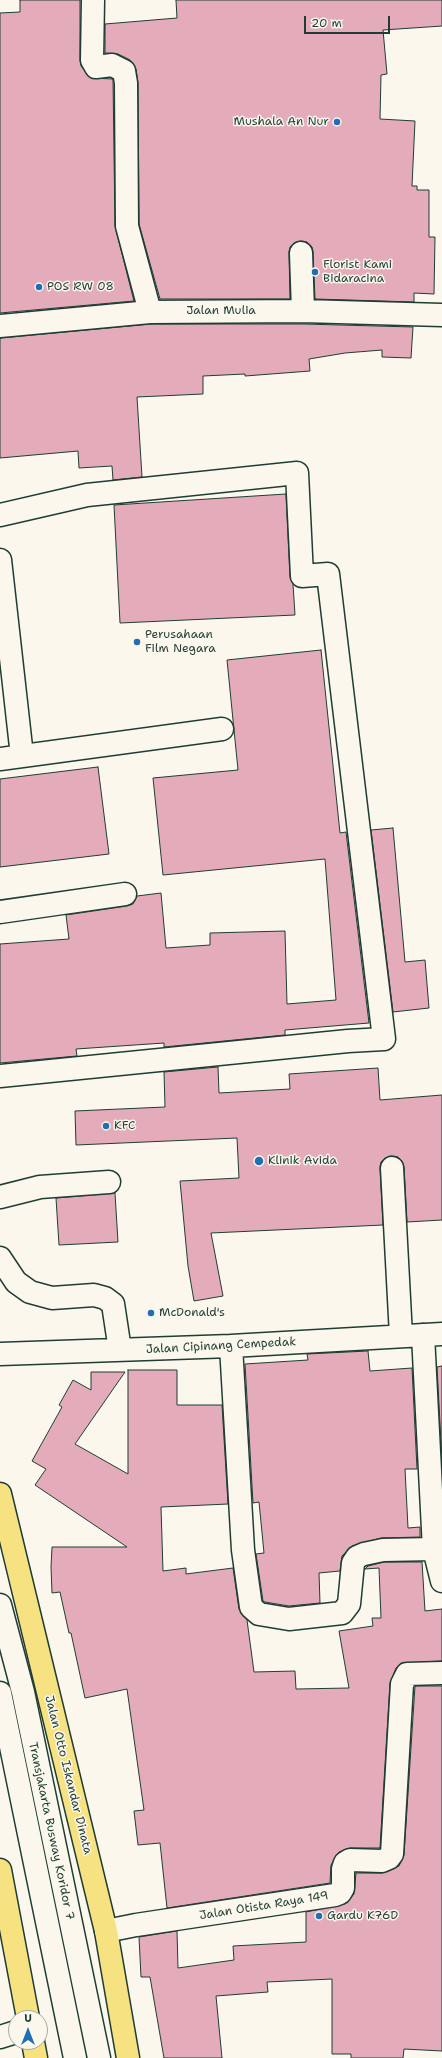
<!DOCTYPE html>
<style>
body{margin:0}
#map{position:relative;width:442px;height:2058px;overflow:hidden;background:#fbf7ec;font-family:"Shantell Sans",sans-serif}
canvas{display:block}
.north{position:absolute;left:8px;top:2010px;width:40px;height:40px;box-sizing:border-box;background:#fbf7ec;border:1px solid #a3ada2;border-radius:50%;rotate:0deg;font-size:11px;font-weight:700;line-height:16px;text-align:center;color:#1f3d34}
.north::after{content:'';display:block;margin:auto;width:14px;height:18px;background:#1f6fb2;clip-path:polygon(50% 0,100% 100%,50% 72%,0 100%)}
.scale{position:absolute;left:304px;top:16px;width:86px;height:18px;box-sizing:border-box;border:2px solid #1f3d34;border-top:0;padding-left:5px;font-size:12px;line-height:14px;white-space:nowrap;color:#1f3d34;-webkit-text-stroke:3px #fbf7ec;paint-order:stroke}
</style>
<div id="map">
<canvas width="442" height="2058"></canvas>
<div class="north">U</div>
<div class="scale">20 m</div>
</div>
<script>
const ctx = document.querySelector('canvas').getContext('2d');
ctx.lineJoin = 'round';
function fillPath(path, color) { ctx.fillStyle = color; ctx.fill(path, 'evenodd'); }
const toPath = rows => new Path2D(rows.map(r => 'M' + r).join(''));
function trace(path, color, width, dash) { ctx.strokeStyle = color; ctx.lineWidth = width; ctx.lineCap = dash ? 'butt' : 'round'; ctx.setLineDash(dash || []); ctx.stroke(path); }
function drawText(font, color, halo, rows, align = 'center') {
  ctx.font = font + ' "Shantell Sans",sans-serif'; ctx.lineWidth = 3; ctx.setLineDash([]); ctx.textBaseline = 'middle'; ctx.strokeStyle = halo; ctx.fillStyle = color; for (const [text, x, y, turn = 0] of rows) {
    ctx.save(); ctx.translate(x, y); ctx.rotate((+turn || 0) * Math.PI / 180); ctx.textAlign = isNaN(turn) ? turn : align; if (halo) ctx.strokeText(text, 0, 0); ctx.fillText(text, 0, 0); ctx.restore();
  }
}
const building = toPath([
 [20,0,80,0,80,60,81,66,91,78,113,79,115,226,134,301,0,313,0,13,20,12,20,0],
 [176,0,442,0,442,26,383,30,387,74,381,75,380,119,415,121,412,186,417,186,417,190,429,190,429,237,435,237,434,294,414,293,414,302,315,299,313,252,312,247,307,242,301,241,294,243,290,247,289,253,290,299,160,299,139,224,138,83,136,69,130,60,118,54,105,53,105,24,177,18,176,0],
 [151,324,303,324,413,327,411,358,382,357,382,350,345,353,309,359,310,371,245,376,245,374,203,376,203,394,137,397,142,477,113,480,112,466,79,468,78,451,0,458,0,338,151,324],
 [286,494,290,577,293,584,295,615,120,623,114,505,286,494],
 [321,650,340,833,346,832,369,1023,285,1030,285,1035,164,1047,164,1043,76,1049,77,1056,0,1063,0,944,69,939,66,915,127,906,133,904,137,896,161,893,166,948,210,945,210,933,285,931,287,1004,336,1000,325,859,163,875,153,778,238,770,227,660,321,650],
 [98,767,109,854,0,867,0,779,98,767],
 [393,828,405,962,425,960,429,1008,393,1012,371,830,393,828],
 [218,1067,219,1093,290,1089,289,1074,378,1068,380,1100,442,1095,442,1220,407,1222,404,1167,402,1161,398,1157,391,1156,385,1158,381,1162,380,1168,383,1225,211,1233,223,1296,194,1301,188,1266,180,1181,239,1178,237,1138,76,1145,75,1111,165,1107,164,1072,218,1067],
 [115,1193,118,1242,59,1245,56,1198,115,1193],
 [368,1351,370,1371,412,1368,417,1469,405,1469,408,1528,420,1527,420,1537,381,1538,352,1546,342,1556,340,1571,319,1573,320,1603,289,1606,265,1602,263,1601,256,1554,264,1553,259,1502,253,1503,245,1364,308,1360,307,1354,368,1351],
 [442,1366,442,1461,437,1367,442,1366],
 [128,1370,177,1370,177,1405,222,1405,228,1504,161,1507,163,1571,186,1568,186,1574,233,1568,239,1609,247,1620,254,1672,295,1671,296,1689,349,1688,339,1631,373,1626,372,1618,381,1618,379,1568,365,1569,368,1566,384,1562,422,1562,425,1611,442,1609,442,1661,401,1663,396,1668,390,1683,380,1848,350,1848,339,1852,331,1865,330,1883,167,1908,160,1843,138,1845,134,1811,144,1810,127,1689,85,1698,71,1633,69,1633,60,1592,52,1593,51,1567,52,1547,127,1547,35,1485,46,1469,32,1461,62,1407,59,1405,73,1380,91,1390,91,1372,125,1372,75,1444,128,1474,128,1370],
 [415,1686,442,1686,442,2051,404,2049,403,2058,351,2058,351,2054,332,2054,332,1979,267,1982,268,1992,216,1996,222,2058,164,2058,150,1977,141,1977,139,1937,177,1931,178,1968,234,1960,233,1946,306,1942,306,1912,345,1904,354,1894,356,1873,382,1873,399,1866,404,1855,415,1686]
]);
fillPath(building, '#e4abbb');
trace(building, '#1f3d34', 1);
const minor = toPath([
 [93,0,92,60,96,67,112,65,124,71,126,83,127,226,150,312],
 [301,253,303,311],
 [0,326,150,312,303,311,442,315],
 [0,515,87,495,297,473,302,576,328,574,384,1039,348,1041,0,1076],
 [0,560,22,756],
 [0,759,222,729],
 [0,912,125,894],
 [392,1168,401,1336],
 [0,1197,40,1187,109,1182],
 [0,1258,16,1282,30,1292,52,1298,94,1295,105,1298,113,1304,120,1350],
 [423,1335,434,1549,442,1581],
 [231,1346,243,1550,251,1607,259,1614,289,1619,342,1613,349,1604,353,1563,357,1557,364,1554,383,1550,434,1549],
 [0,1354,231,1346,442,1334],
 [0,1605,23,1692,99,2058],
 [0,1693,75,2058],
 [106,1931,136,1925,335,1895,340,1893,343,1888,343,1869,345,1863,350,1860,382,1861,389,1858,392,1854,402,1684,407,1674,442,1673],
 [0,2037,16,2032]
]);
const major = toPath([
 [0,1494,106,1931,128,2058],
 [0,1870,28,2018],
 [33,2042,36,2058]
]);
trace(minor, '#1f3d34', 25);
trace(major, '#1f3d34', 25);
trace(minor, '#fbf7ec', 22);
trace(major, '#f7e281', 22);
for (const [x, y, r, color] of [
 [337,122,4,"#1f6fb2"],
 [315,272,4,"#1f6fb2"],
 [39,287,4,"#1f6fb2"],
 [137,642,4,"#1f6fb2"],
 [106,1126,4,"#1f6fb2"],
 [259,1161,5,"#1f6fb2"],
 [151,1313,4,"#1f6fb2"],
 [319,1916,4,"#1f6fb2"]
]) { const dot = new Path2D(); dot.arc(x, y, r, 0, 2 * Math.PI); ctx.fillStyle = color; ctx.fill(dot); trace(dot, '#fbf7ec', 1.5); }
drawText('12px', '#1f3d34', '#fbf7ec', [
 ["Mushala An Nur",329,122,"right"],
 ["Florist Kami",323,265],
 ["Bidaracina",323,279],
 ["POS RW 08",47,287],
 ["Perusahaan",145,635],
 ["Film Negara",145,649],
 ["KFC",114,1126],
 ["Klinik Avida",268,1161],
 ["McDonald's",159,1313],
 ["Gardu K76D",327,1916]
], 'left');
drawText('12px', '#1f3d34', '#fbf7ec', [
 ["Jalan Mulia",221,311],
 ["Jalan Cipinang Cempedak",221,1346,-3],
 ["Jalan Otto Iskandar Dinata",68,1775,76],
 ["Transjakarta Busway Koridor 7",51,1831,78],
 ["Jalan Otista Raya 149",264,1906,-9]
]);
</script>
